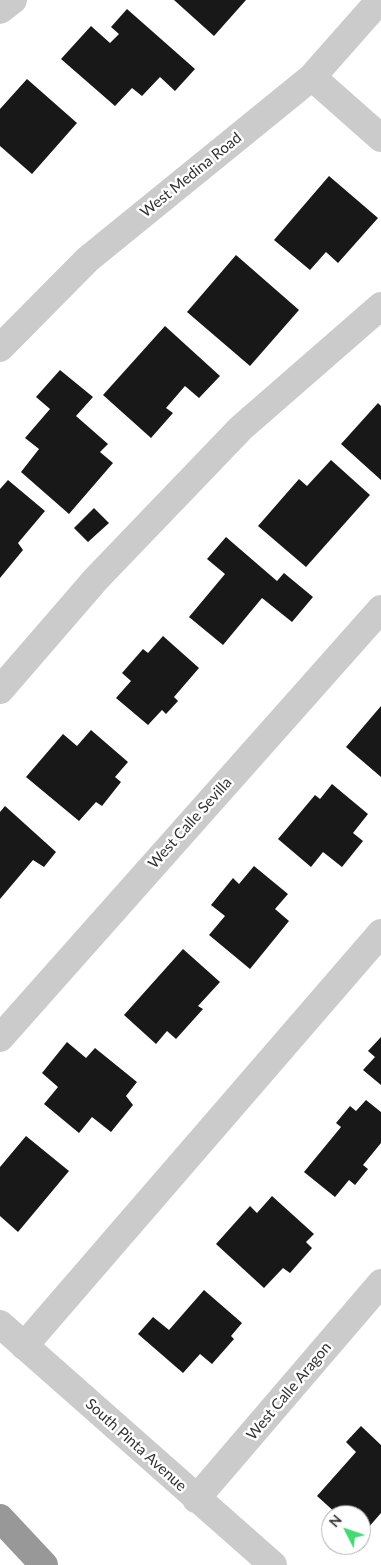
<!DOCTYPE html>
<style>
body{margin:0}
#map{position:relative;width:381px;height:1565px;overflow:hidden;background:#fff;font-family:Lato,sans-serif}
canvas{display:block}
.north{position:absolute;left:321px;top:1505px;width:50px;height:50px;box-sizing:border-box;background:#fff;border:1px solid #adadad;border-radius:50%;rotate:311deg;font-size:14px;font-weight:700;line-height:20px;text-align:center;color:#313131}
.north::after{content:'';display:block;margin:auto;width:18px;height:22px;background:#40db72;clip-path:polygon(50% 0,100% 100%,50% 72%,0 100%)}
</style>
<div id="map">
<canvas width="381" height="1565"></canvas>
<div class="north">N</div>
</div>
<script>
const ctx = document.querySelector('canvas').getContext('2d');
ctx.lineJoin = 'round';
function fillPath(path, color) { ctx.fillStyle = color; ctx.fill(path, 'evenodd'); }
const toPath = rows => new Path2D(rows.map(r => 'M' + r).join(''));
function trace(path, color, width, dash) { ctx.strokeStyle = color; ctx.lineWidth = width; ctx.lineCap = dash ? 'butt' : 'round'; ctx.setLineDash(dash || []); ctx.stroke(path); }
function drawText(font, color, halo, rows, align = 'center') {
  ctx.font = font + ' Lato,sans-serif'; ctx.lineWidth = 5; ctx.setLineDash([]); ctx.textBaseline = 'middle'; ctx.strokeStyle = halo; ctx.fillStyle = color; for (const [text, x, y, turn = 0] of rows) {
    ctx.save(); ctx.translate(x, y); ctx.rotate((+turn || 0) * Math.PI / 180); ctx.textAlign = isNaN(turn) ? turn : align; if (halo) ctx.strokeText(text, 0, 0); ctx.fillText(text, 0, 0); ctx.restore();
  }
}
fillPath(toPath([
 [174,0,246,0,214,36],
 [127,9,195,69,175,91,160,77,142,96,132,88,115,106,61,59,91,26,110,43,119,34,111,27],
 [27,79,77,123,32,174,0,146,0,109],
 [329,176,378,218,338,263,326,252,310,270,274,240],
 [236,255,299,310,250,366,187,312],
 [165,326,220,376,199,398,185,386,166,408,173,413,151,438,103,395],
 [60,370,93,397,76,416,108,444,100,452,113,463,69,514,21,472,39,449,25,438,50,409,36,397],
 [378,403,381,406,381,480,341,444],
 [331,460,370,495,306,567,258,526,299,479,307,486],
 [8,480,45,511,18,543,23,550,0,578,0,489],
 [94,508,109,523,88,542,74,528],
 [226,537,277,581,284,573,313,597,292,622,262,598,223,645,189,617,225,574,207,559],
 [163,636,199,668,174,697,178,701,166,714,162,710,148,725,116,698,131,681,122,673,143,649,148,653],
 [381,706,381,777,346,747],
 [91,730,128,762,115,777,121,782,102,806,96,802,79,821,26,777,63,734,77,746],
 [332,784,368,814,353,833,363,841,342,867,323,852,311,867,278,839,315,795,320,799],
 [5,806,56,852,44,867,33,860,0,899,0,812],
 [254,866,288,894,275,909,289,921,250,969,209,935,225,916,211,905,233,878,239,884],
 [183,949,220,982,198,1006,203,1009,176,1039,167,1031,156,1044,124,1015],
 [381,1037,381,1085,363,1070,375,1057,368,1051],
 [67,1042,86,1058,95,1048,137,1082,126,1096,133,1105,111,1132,92,1117,79,1133,44,1104,58,1087,42,1073],
 [366,1100,381,1112,381,1143,363,1165,368,1169,355,1185,349,1180,335,1197,304,1172,341,1127,336,1123,350,1106,356,1111],
 [26,1136,69,1171,18,1232,0,1216,0,1167],
 [272,1196,314,1234,306,1242,312,1248,290,1273,283,1268,264,1288,216,1244,250,1206,257,1213],
 [204,1290,242,1323,231,1336,234,1339,212,1364,200,1354,183,1373,138,1334,153,1317,169,1330],
 [361,1426,381,1445,381,1513,368,1528,361,1521,361,1515,338,1515,317,1496,356,1452,346,1442]
]), '#181818');
trace(toPath([
 [0,10,13,0],
 [312,77,381,138],
 [0,348,88,259,312,77,380,0],
 [0,690,96,579,241,428,381,306],
 [0,1038,381,609],
 [0,1324,273,1565],
 [24,1346,381,933],
 [196,1499,381,1283]
]), '#cbcbcb', 28);
trace(toPath([
 [0,1518,44,1565]
]), '#989898', 28);
drawText('15px', '#313131', '#fff', [
 ["West Medina Road",191,175,-39],
 ["West Calle Sevilla",190,823,-48],
 ["West Calle Aragon",289,1391,-50],
 ["South Pinta Avenue",136,1445,42]
]);
</script>
